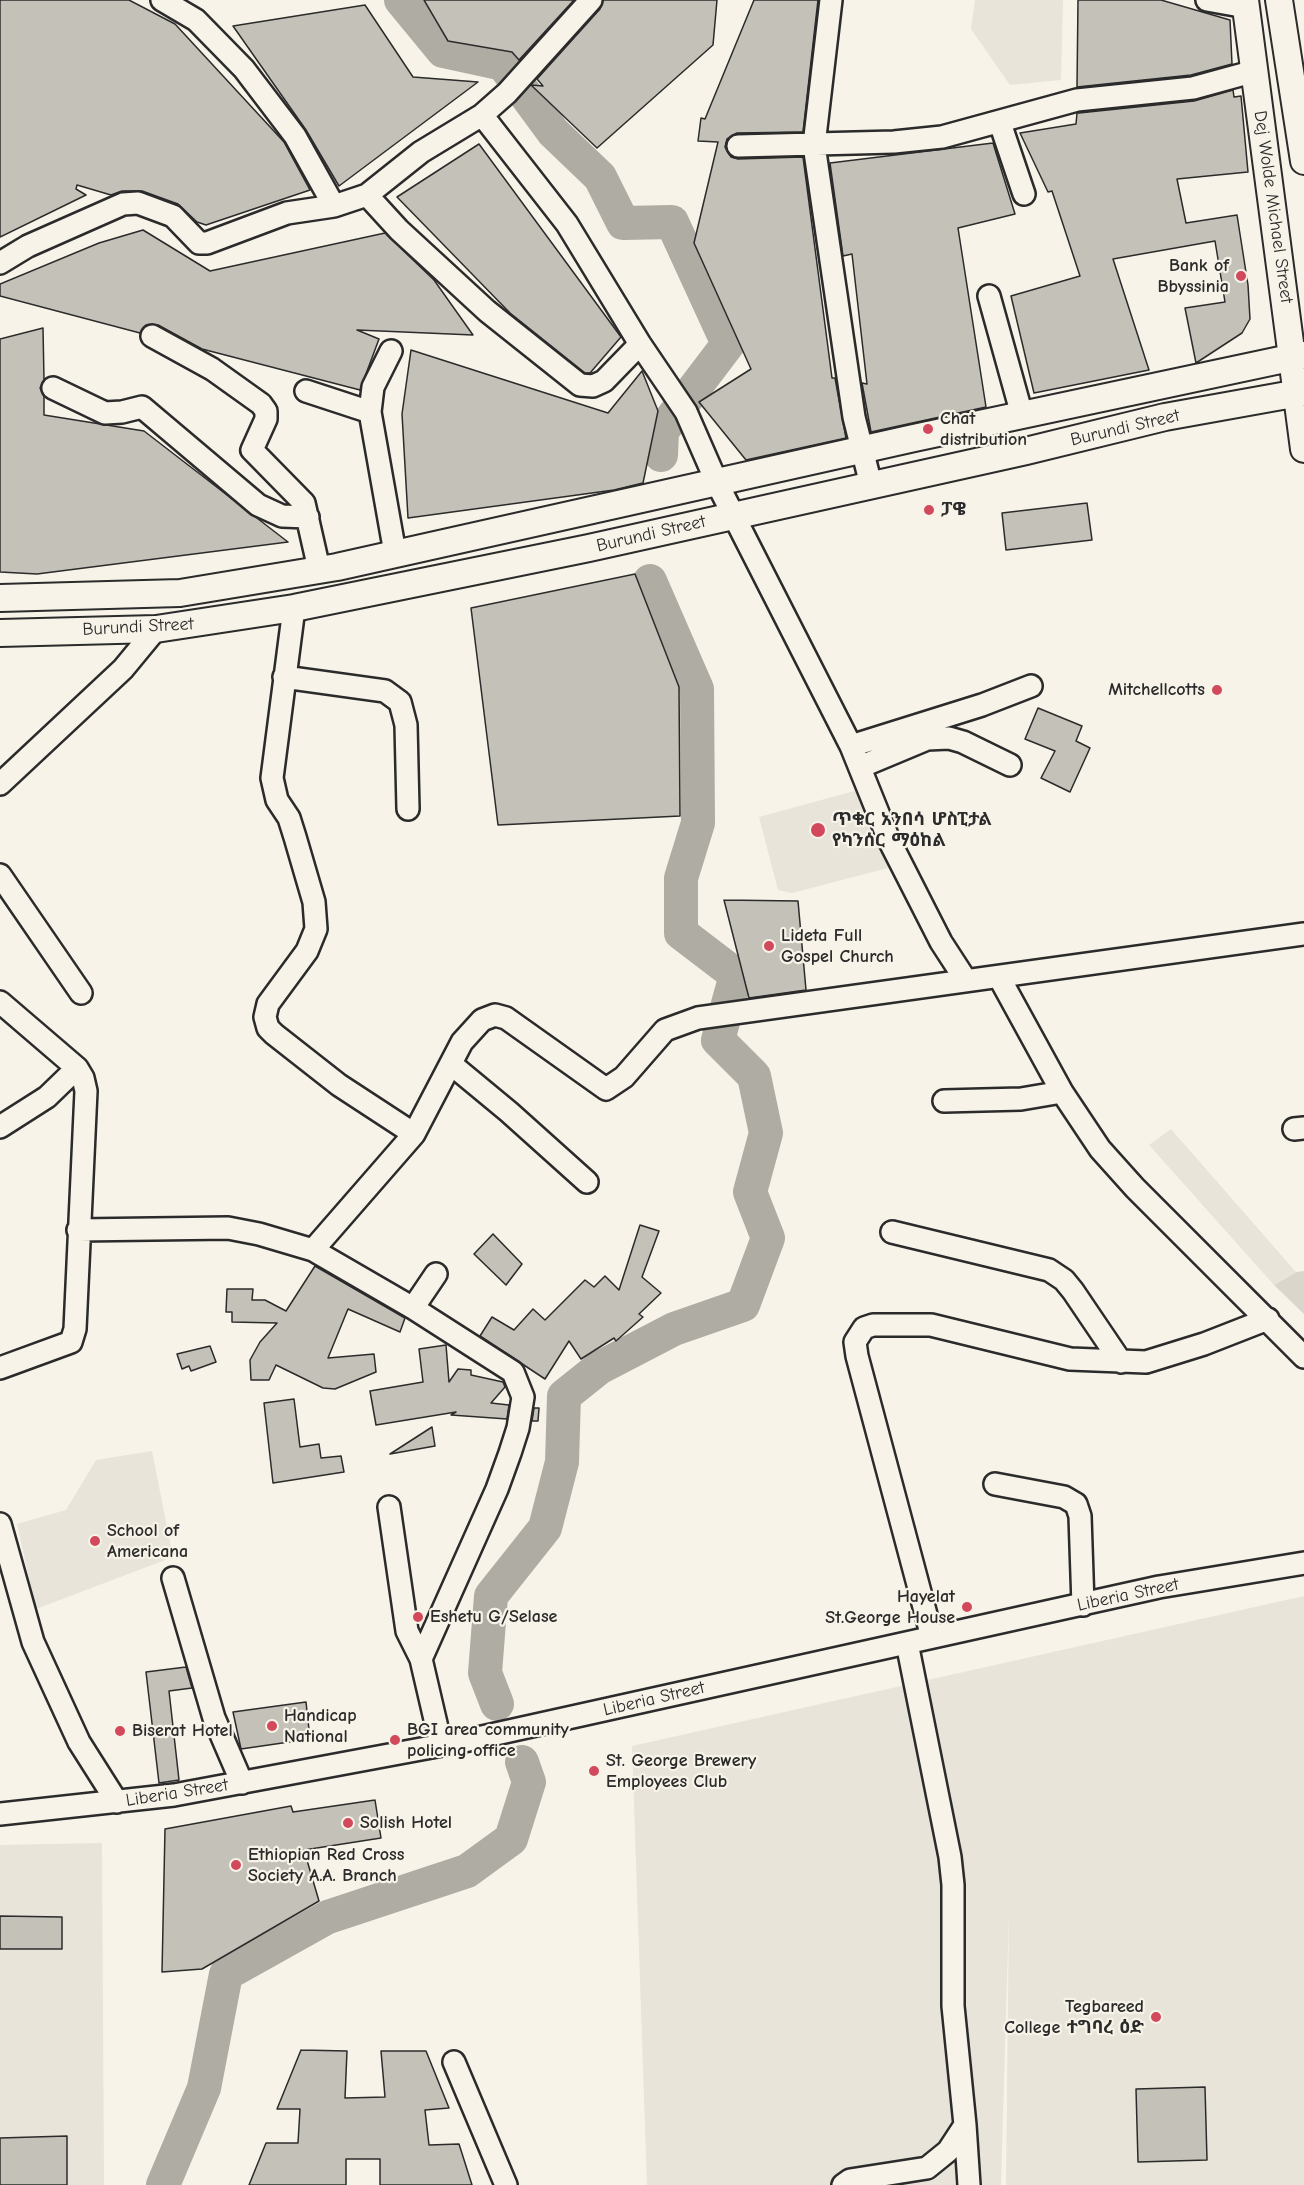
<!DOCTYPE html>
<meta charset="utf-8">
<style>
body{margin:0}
canvas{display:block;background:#f7f3e8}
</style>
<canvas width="1304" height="2185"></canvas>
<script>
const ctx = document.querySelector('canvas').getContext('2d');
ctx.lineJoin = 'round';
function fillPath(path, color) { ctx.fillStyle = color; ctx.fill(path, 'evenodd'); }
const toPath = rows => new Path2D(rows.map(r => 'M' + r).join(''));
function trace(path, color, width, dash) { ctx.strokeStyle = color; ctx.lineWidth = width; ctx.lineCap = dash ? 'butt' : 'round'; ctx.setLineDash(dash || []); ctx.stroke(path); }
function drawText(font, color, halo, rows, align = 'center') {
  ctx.font = font + ' "Comic Neue","Noto Sans Ethiopic",sans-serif'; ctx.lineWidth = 4.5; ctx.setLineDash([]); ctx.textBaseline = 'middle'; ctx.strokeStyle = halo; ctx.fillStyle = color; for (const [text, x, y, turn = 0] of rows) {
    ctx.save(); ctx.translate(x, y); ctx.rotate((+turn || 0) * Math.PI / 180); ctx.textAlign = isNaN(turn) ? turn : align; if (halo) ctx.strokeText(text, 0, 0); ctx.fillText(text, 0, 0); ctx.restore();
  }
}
fillPath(toPath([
 [975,0,1063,0,1061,80,1010,85,971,29],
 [858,790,892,867,792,893,778,890,759,817],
 [1171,1129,1296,1272,1297,1272,1274,1285,1149,1145],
 [152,1451,173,1557,36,1609,17,1524,66,1510,96,1460],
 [1304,1596,1304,2185,1006,2185,1009,1911,1001,2185,647,2185,632,1746],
 [102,1843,104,2185,0,2185,0,1845]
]), '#e8e4da');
fillPath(toPath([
 [1304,1271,1304,1314,1274,1285,1297,1272]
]), '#dad6cc');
trace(toPath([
 [401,0,443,51,503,64,553,132,600,177,623,223,672,222,728,344,662,431,661,455],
 [497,1704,485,1673,491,1596,545,1528,562,1462,564,1396,599,1368,674,1329,743,1305,768,1238,750,1192,766,1133,754,1076,718,1040,736,975,681,933,681,878,698,823,697,689,650,581],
 [163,2185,204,2088,226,1974,328,1917,467,1871,511,1839,529,1782,522,1762]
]), '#afaca4', 34);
const building = toPath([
 [0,0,129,0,175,24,284,142,310,190,206,225,197,222,178,204,142,191,122,191,111,195,77,185,76,189,86,195,0,237,0,0],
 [424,0,574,0,519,60,512,52,448,41,424,0],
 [603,0,717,0,713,45,597,148,531,85,543,86,537,79,600,9,603,0],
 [754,0,818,0,803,132,737,133,727,139,725,147,731,157,738,159,803,157,832,378,835,378,846,438,746,460,699,402,751,369,694,243,718,142,698,141,701,118,705,119,754,0],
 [1078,0,1161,0,1230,20,1232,64,1191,75,1077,87,1078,0],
 [365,5,413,77,478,82,339,186,306,130,233,26,365,5],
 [1233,90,1234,97,1241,96,1248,172,1177,179,1186,223,1237,215,1248,285,1250,319,1242,333,1196,363,1185,308,1225,302,1215,241,1113,259,1149,370,1034,393,1011,296,1080,276,1052,191,1048,192,1020,133,1076,124,1077,113,1079,113,1194,101,1233,90],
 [993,143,1015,214,958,228,986,407,871,432,862,383,867,384,852,254,843,256,830,163,993,143],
 [479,144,621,337,590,373,585,373,510,313,397,197,479,144],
 [143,230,210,271,385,233,434,280,473,335,357,330,379,339,360,390,202,349,158,325,146,325,140,333,0,296,0,284,99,243,143,230],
 [43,328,44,380,40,388,44,396,44,415,144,431,288,542,37,574,0,572,0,339,43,328],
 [411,350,608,413,642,371,658,411,643,483,614,490,408,518,402,414,411,350],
 [1087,503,1092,540,1006,550,1002,513,1087,503],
 [635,574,679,687,680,816,498,825,471,608,635,574],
 [1038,708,1082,726,1076,741,1090,748,1070,792,1041,778,1055,751,1025,739,1038,708],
 [724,900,798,901,806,990,749,998,724,900],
 [640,1225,659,1231,642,1277,661,1293,639,1314,643,1317,616,1341,614,1338,581,1359,569,1341,545,1379,480,1336,492,1317,514,1330,533,1309,545,1320,585,1280,594,1287,605,1276,619,1290,640,1225],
 [493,1234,522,1264,506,1285,474,1254,493,1234],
 [315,1266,405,1318,400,1332,348,1309,328,1358,374,1354,376,1372,335,1389,323,1388,276,1365,269,1380,251,1380,250,1360,260,1342,277,1323,232,1322,232,1312,226,1312,227,1289,253,1289,252,1300,265,1300,286,1311,315,1266],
 [446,1345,449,1382,458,1369,471,1370,471,1375,503,1382,505,1387,491,1403,509,1405,507,1419,451,1415,456,1412,376,1425,370,1391,423,1382,419,1349,446,1345],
 [210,1346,216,1362,191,1371,189,1366,182,1369,177,1354,210,1346],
 [294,1399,300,1447,319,1444,321,1458,341,1456,344,1472,273,1483,264,1403,294,1399],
 [534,1408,539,1408,538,1421,532,1421,534,1408],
 [432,1427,435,1446,390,1454,432,1427],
 [186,1667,192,1688,169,1691,179,1780,159,1783,146,1672,186,1667],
 [306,1702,310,1739,241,1749,233,1712,306,1702],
 [375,1800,381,1838,304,1850,319,1901,202,1969,162,1972,165,1829,291,1806,293,1812,375,1800],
 [0,1916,62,1917,62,1949,0,1949,0,1916],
 [301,2050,347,2051,345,2098,385,2097,381,2051,426,2051,449,2108,425,2110,429,2145,459,2144,472,2185,380,2185,380,2159,346,2159,346,2185,249,2185,266,2143,298,2143,300,2109,277,2109,301,2050],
 [1205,2087,1207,2160,1138,2162,1136,2089,1205,2087],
 [67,2136,67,2185,0,2185,0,2138,67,2136]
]);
fillPath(building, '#c4c1b9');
trace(building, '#2b2b2b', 1.5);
const minor = toPath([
 [162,0,196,20,244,69,295,136,334,206],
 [831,0,814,145,854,417,871,485],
 [1207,0,1246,7],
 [482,115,567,224,640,344,686,412,717,483,851,746,889,840,941,942,965,979],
 [1000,123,1024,194],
 [738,146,894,142,942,137,1077,100,1193,88,1255,71],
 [367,195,399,230,487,311,580,385,593,386,604,381,640,344],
 [0,263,28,246,123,204,138,203,173,216,199,243,207,243,287,213,334,206,367,195,421,152,482,115,507,93,591,0],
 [989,296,1022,415],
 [152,336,212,369,261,404,266,411,266,419,252,450,304,503,319,569],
 [391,351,373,387,370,412,395,553],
 [53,388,105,413,122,412,142,407,258,505,282,516,308,517],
 [306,391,370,412],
 [294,608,272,778,277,800,289,818,295,837,314,902,316,929,307,951,268,1004,265,1017,268,1028,274,1034,339,1085,414,1134],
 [284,677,385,691,400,702,406,725,408,809],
 [851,746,982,705,1031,686],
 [860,767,927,739,949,738,963,742,1010,765],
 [0,784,123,669,156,629],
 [0,875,81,993],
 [999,977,1062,1092,1100,1149,1135,1188,1304,1357],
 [0,1002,77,1068,83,1078,86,1091,75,1329,71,1342,0,1368],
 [451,1064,509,1112,587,1182],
 [944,1101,1021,1099,1062,1092],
 [0,1127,47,1097,77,1068],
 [1294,1129,1304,1128],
 [78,1230,228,1228,259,1234,313,1250,413,1308,513,1372,523,1397,518,1428,510,1453,497,1489,421,1659],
 [892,1232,1049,1270,1064,1280,1073,1291,1121,1362],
 [313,1250,414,1134,462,1042,482,1020,495,1015,506,1018,606,1089,624,1077,665,1030,698,1018,1304,934],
 [413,1308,436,1274],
 [995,1484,1064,1497,1076,1504,1080,1516,1083,1605],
 [389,1507,407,1631,421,1659,441,1745],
 [0,1524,33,1642,79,1742,117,1802],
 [173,1578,214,1718,242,1783],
 [932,1637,857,1356,855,1342,864,1328,873,1325,931,1325,1070,1359,1146,1362,1204,1344,1268,1319],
 [0,1814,174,1795,464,1741,1159,1587,1304,1563],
 [454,2062,506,2185],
 [965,2125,969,2185],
 [843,2185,850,2180,927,2168,948,2151,965,2125,953,2006,953,1885,950,1857,907,1643]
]);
const major = toPath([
 [1245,0,1304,449],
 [1279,0,1304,161],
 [0,598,180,593,337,567,914,438,1304,355],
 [0,633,156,629,294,608,589,548,1026,451,1165,417,1304,392]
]);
trace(minor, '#2b2b2b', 26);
trace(major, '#2b2b2b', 30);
trace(minor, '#f7f3e8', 21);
trace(major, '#f7f3e8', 26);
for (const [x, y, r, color] of [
 [1241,276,6,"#d1495b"],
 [928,429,6,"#d1495b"],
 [929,510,6,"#d1495b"],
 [1217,690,6,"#d1495b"],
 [818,830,8,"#d1495b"],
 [769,946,6,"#d1495b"],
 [95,1541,6,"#d1495b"],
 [967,1607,6,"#d1495b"],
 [418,1617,6,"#d1495b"],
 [272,1726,6,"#d1495b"],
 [120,1731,6,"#d1495b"],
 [395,1740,6,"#d1495b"],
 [594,1771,6,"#d1495b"],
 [348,1823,6,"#d1495b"],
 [236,1865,6,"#d1495b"],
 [1156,2017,6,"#d1495b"]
]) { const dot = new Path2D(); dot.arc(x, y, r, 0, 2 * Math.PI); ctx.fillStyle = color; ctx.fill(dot); trace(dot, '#f7f3e8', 2); }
drawText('18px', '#2b2b2b', '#f7f3e8', [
 ["Dej Wolde Michael Street",1273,207,82],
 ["Burundi Street",1125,428,-13],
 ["Burundi Street",651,534,-13],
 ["Burundi Street",138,627,-3],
 ["Liberia Street",1128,1595,-12],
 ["Liberia Street",654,1699,-13],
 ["Liberia Street",177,1793,-9]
]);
drawText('bold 18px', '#2b2b2b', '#f7f3e8', [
 ["Bank of",1229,266,"right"],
 ["Bbyssinia",1229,287,"right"],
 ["Chat",940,419],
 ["distribution",940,440],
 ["ፓዌ",941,510],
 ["Mitchellcotts",1205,690,"right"],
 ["ጥቁር አንበሳ ሆስፒታል",832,820],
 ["የካንሰር ማዕከል",832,841],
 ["Lideta Full",781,936],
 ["Gospel Church",781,957],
 ["School of",107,1531],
 ["Americana",107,1552],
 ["Hayelat",955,1597,"right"],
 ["St.George House",955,1618,"right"],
 ["Eshetu G/Selase",430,1617],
 ["Handicap",284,1716],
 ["National",284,1737],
 ["BGI area community",407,1730],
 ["policing office",407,1751],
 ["Biserat Hotel",132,1731],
 ["St. George Brewery",606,1761],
 ["Employees Club",606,1782],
 ["Solish Hotel",360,1823],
 ["Ethiopian Red Cross",248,1855],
 ["Society A.A. Branch",248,1876],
 ["Tegbareed",1144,2007,"right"],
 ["College ተግባረ ዕድ",1144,2028,"right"]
], 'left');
</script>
